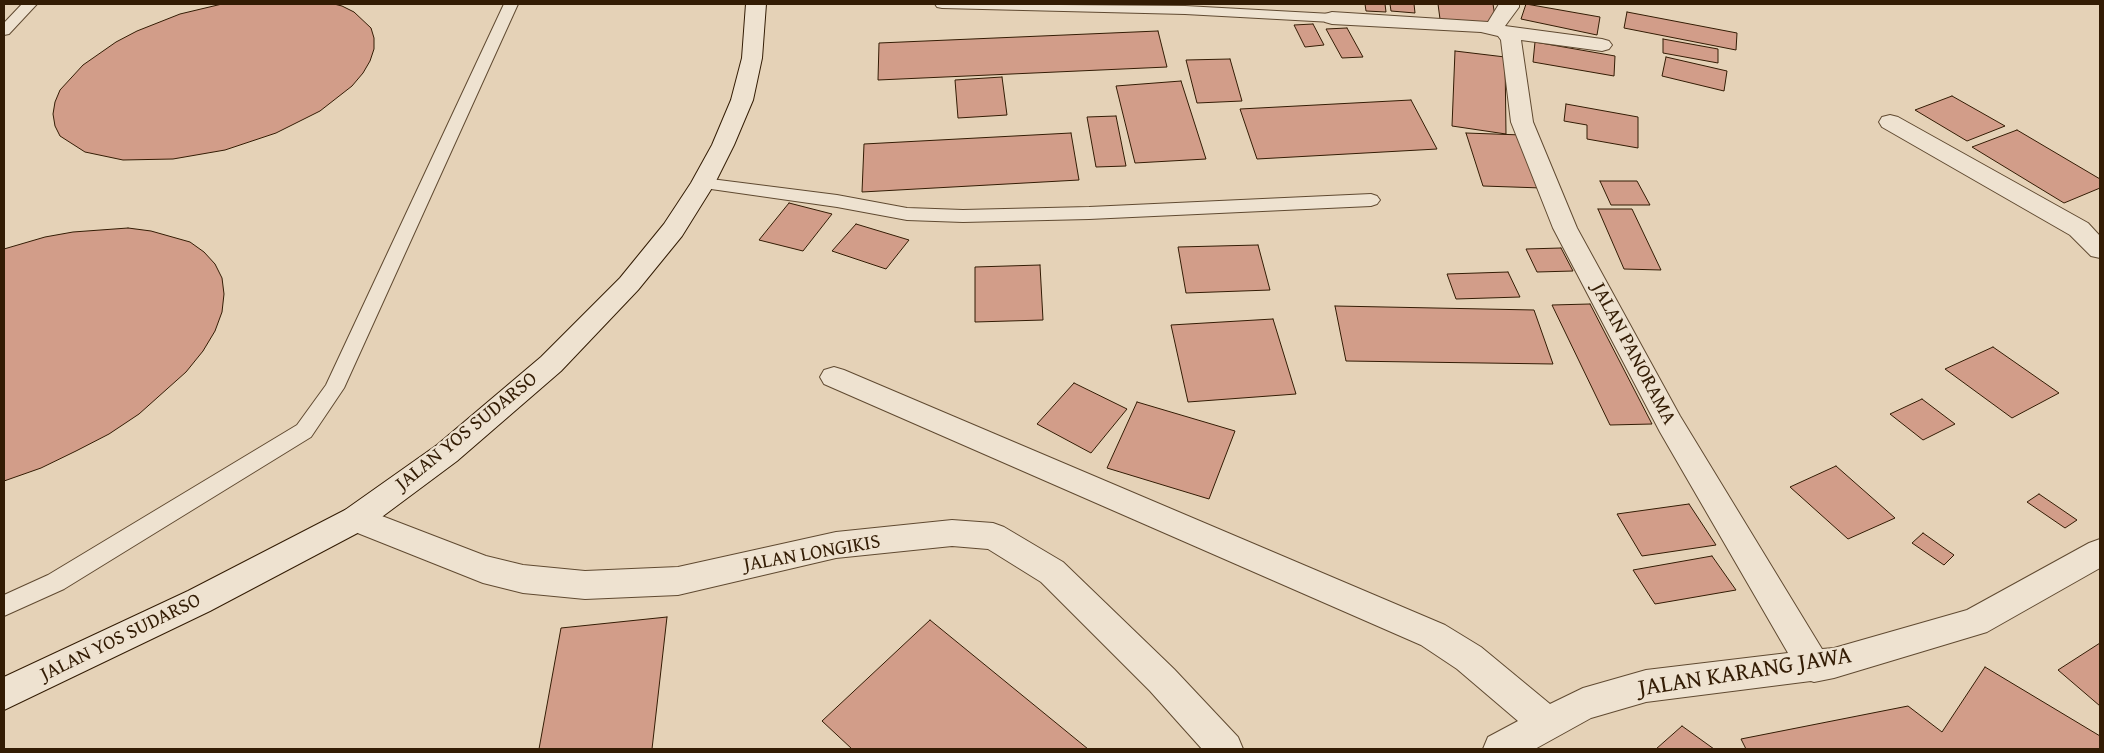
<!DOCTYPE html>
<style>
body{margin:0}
#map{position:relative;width:2104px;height:753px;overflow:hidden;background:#e5d2b7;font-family:"Gentium Book Plus",serif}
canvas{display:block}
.frame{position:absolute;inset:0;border:5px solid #331c04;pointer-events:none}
</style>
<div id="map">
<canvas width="2104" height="753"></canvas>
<div class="frame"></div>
</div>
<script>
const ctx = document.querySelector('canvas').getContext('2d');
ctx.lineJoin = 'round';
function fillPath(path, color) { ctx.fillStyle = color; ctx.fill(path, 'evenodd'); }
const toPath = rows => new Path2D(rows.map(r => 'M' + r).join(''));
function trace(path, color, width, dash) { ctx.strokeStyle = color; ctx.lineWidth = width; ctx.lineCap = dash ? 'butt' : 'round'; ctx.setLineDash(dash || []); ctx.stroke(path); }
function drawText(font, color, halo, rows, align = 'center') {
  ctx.font = font + ' "Gentium Book Plus",serif'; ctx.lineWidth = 4.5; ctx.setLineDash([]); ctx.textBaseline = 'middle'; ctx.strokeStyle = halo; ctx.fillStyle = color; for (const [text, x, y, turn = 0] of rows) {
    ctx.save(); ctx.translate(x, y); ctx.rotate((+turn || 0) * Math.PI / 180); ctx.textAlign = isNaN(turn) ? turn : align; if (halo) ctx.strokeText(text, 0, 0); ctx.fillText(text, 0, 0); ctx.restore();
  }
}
const building = toPath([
 [222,4,334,4,342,6,354,12,371,28,374,38,374,49,370,61,363,73,352,86,320,111,276,133,225,150,173,159,123,160,85,152,60,136,55,126,53,114,55,102,60,90,83,65,116,42,137,31,180,14,222,4],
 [1365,4,1385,4,1386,12,1366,11,1365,4],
 [1390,4,1414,4,1415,13,1391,11,1390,4],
 [1438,4,1493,4,1496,23,1440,19,1438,4],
 [1526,4,1600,17,1597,35,1521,19,1526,4],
 [1627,12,1737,33,1736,50,1624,28,1627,12],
 [1313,24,1324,45,1305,47,1294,25,1313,24],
 [1347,28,1363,57,1342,58,1326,29,1347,28],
 [1158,31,1167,67,878,80,879,43,1158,31],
 [1663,39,1718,49,1718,63,1663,53,1663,39],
 [1535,42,1615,56,1614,76,1533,62,1535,42],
 [1455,51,1505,57,1506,134,1452,126,1455,51],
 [1666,57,1727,71,1724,91,1662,76,1666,57],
 [1230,59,1242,101,1197,103,1186,60,1230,59],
 [1002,77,1007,115,958,118,955,80,1002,77],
 [1181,81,1206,159,1135,163,1116,86,1181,81],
 [1952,96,2005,126,1967,141,1915,110,1952,96],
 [1411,100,1437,149,1257,159,1240,109,1411,100],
 [1566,104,1638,117,1638,148,1587,139,1587,125,1564,121,1566,104],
 [1116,116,1126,166,1096,167,1087,117,1116,116],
 [2017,130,2100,179,2100,188,2064,203,1972,147,2017,130],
 [1071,133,1079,180,862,192,864,144,1071,133],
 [1466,133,1522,135,1542,188,1483,186,1466,133],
 [1600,181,1637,181,1650,205,1611,205,1600,181],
 [789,203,832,214,803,251,759,240,789,203],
 [1598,209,1632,209,1661,270,1624,269,1598,209],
 [856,224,909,240,886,269,832,251,856,224],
 [128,228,151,231,190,242,204,252,215,264,222,278,224,294,222,312,215,331,203,351,186,372,139,414,109,434,76,451,41,468,4,481,4,249,45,237,73,232,128,228],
 [1258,245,1270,290,1186,293,1178,247,1258,245],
 [1561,248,1573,271,1537,272,1526,249,1561,248],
 [1040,265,1043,320,975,322,975,267,1040,265],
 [1508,272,1520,297,1456,299,1447,274,1508,272],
 [1590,304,1652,424,1610,425,1552,305,1590,304],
 [1335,306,1534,310,1553,364,1346,361,1335,306],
 [1273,319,1296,394,1188,402,1171,325,1273,319],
 [1993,347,2059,393,2012,418,1945,369,1993,347],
 [1074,383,1127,409,1091,453,1037,424,1074,383],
 [1922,399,1955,424,1923,440,1890,414,1922,399],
 [1137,402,1235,431,1209,499,1107,468,1137,402],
 [1836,466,1895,518,1848,539,1790,487,1836,466],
 [2039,494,2077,520,2065,528,2027,502,2039,494],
 [1689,504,1716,545,1642,556,1617,514,1689,504],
 [1923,533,1954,555,1944,565,1912,543,1923,533],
 [1712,556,1736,590,1655,604,1633,570,1712,556],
 [667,617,652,749,539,749,561,628,667,617],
 [930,620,1088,749,852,749,822,721,930,620],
 [2100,643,2100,706,2058,670,2100,643],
 [1985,667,2100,736,2100,749,1746,749,1741,739,1908,706,1942,732,1985,667],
 [1682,726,1714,749,1656,749,1682,726]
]);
fillPath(building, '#d29d89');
trace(building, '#331c04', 1);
const lane = toPath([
 [22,4,37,4,9,34,4,35,4,23,22,4],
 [504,4,518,4,344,388,311,437,64,589,4,616,4,595,48,575,297,425,326,385,504,4],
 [935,4,1185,6,1332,14,1337,15,1339,18,1337,21,1332,22,1185,14,942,8,937,7,935,4],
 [703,178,837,195,907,208,963,210,1089,207,1371,194,1377,196,1380,200,1377,204,1371,206,1089,219,963,222,907,220,837,207,697,187,695,183,697,179,703,178]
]);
const street = toPath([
 [1499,4,1519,4,1519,7,1505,26,1602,39,1609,41,1612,45,1609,49,1602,51,1521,40,1533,122,1577,228,1680,416,1822,649,1834,648,1967,610,2089,543,2100,539,2100,568,1987,632,1834,678,1814,682,1811,681,1646,702,1591,718,1535,749,1483,749,1488,737,1518,721,1457,669,1421,645,824,384,820,377,824,370,834,367,844,370,1445,625,1481,647,1550,704,1583,688,1646,670,1788,653,1660,432,1553,228,1511,122,1501,40,1498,36,1481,32,1332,24,1325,22,1322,18,1325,14,1332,12,1488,22,1499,4],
 [1890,115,1898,117,2088,223,2100,236,2100,258,2091,256,2070,235,1882,127,1879,122,1882,117,1890,115],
 [356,506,486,556,523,565,585,571,678,567,836,532,952,520,993,523,1004,527,1063,562,1174,669,1238,737,1243,749,1202,749,1150,691,1041,582,988,549,952,546,836,558,678,595,585,599,523,593,483,583,345,528,341,519,345,510,356,506]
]);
const secondary = toPath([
 [746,4,766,4,762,58,753,100,734,145,715,183,682,236,638,290,561,371,457,461,367,528,210,611,4,710,4,677,188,591,345,510,437,445,541,357,620,278,664,224,691,183,712,145,731,100,742,58,746,4]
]);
trace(lane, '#604a31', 2);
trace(street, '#604a31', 2);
trace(secondary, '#331c04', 2);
fillPath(lane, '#eee2d0');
fillPath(street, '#eee2d0');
fillPath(secondary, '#eee2d0');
drawText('20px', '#331c04', '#eee2d0', [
 ["JALAN PANORAMA",1633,354,62],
 ["JALAN YOS SUDARSO",467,432,-39],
 ["JALAN LONGIKIS",812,554,-10],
 ["JALAN YOS SUDARSO",121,638,-26]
]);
drawText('24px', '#331c04', '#eee2d0', [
 ["JALAN KARANG JAWA",1745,673,-9]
]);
</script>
